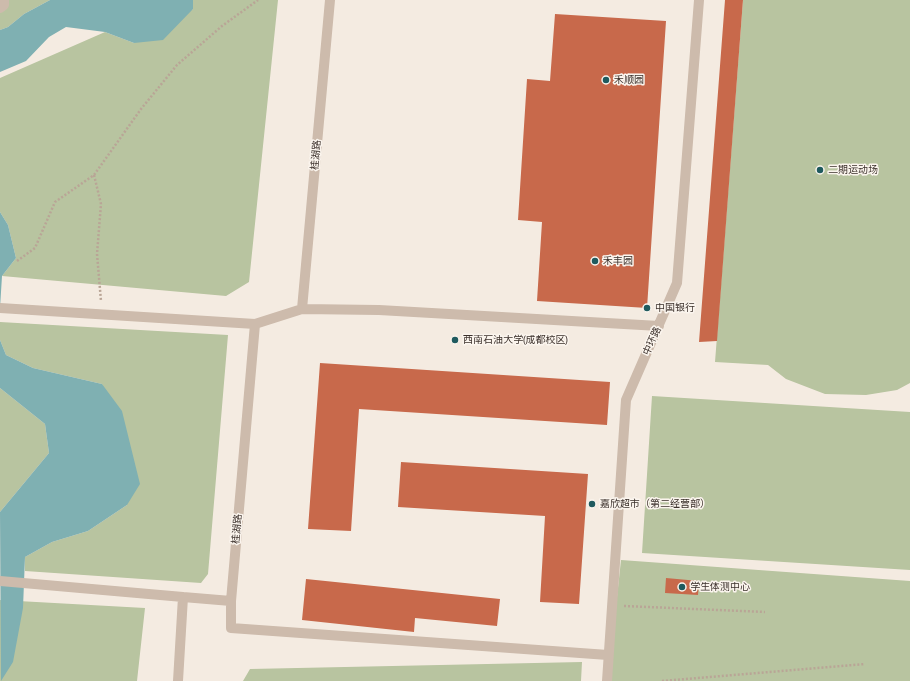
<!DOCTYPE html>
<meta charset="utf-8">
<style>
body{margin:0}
canvas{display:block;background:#f4ebe1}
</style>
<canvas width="910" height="681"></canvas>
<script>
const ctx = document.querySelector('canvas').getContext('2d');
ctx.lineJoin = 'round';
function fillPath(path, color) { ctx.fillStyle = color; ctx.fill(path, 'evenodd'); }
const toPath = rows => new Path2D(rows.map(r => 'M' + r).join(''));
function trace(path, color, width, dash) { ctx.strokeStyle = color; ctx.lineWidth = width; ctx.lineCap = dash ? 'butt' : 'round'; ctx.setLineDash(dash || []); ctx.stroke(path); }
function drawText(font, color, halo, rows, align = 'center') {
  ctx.font = font + ' "Asap Condensed","Noto Sans SC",sans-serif'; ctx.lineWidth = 3; ctx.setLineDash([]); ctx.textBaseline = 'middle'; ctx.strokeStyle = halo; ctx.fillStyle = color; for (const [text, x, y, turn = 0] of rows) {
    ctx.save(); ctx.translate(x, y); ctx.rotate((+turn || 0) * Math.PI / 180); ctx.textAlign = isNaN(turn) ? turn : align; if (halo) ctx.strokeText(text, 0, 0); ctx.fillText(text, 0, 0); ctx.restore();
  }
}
fillPath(toPath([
 [6,0,50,0,24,14,8,27,0,30,0,12],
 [193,0,278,0,249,282,226,296,2,276,16,258,8,225,0,212,0,78,105,32,134,43,193,9],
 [743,0,910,0,910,383,897,390,866,395,825,394,786,379,768,365,715,362],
 [0,322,228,335,208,574,201,583,25,571,25,557,52,542,88,531,127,505,102,384,33,368,6,355,0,340],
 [0,388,45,424,49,453,0,512],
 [652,396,910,412,910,570,642,553],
 [621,560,910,581,910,681,608,681],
 [0,600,145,608,137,681,0,681],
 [582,662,581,681,243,681,250,669]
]), '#b8c4a0');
fillPath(toPath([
 [50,0,193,0,193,9,163,40,134,43,105,32,66,27,49,37,26,61,0,72,0,30,8,27,24,14],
 [0,212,8,225,16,258,2,276,0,308],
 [0,340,6,355,33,368,102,384,122,411,140,484,127,505,88,531,52,542,25,557,23,608,13,662,1,681,0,512,49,453,45,424,0,388]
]), '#7fb0b2');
fillPath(toPath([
 [725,0,743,0,717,341,699,342],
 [555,14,666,21,647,308,537,301,542,222,518,220,527,79,550,81],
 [320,363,610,382,607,425,359,409,351,531,308,529],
 [401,462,588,474,579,604,540,602,545,516,398,507],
 [666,578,699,581,698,595,665,593],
 [306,579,500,599,497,626,415,618,414,632,302,620]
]), '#c8694b');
trace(toPath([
 [94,175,101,204,97,254,101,301],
 [17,261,35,248,55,202,94,175,141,109,177,65,222,26,258,0],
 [624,606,765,612],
 [662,681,865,664]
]), '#b9a596', 2.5, [2, 2]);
trace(toPath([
 [0,8,4,5,4,0],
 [0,308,255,324,302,309,379,310,659,326],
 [302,309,330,0],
 [0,581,183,597],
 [231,601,231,628,608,655],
 [178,681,183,597,231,601,255,324],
 [607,681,626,400,677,283,699,0]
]), '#cdbbac', 10);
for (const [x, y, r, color] of [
 [606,80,4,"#1f5a5e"],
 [820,170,4,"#1f5a5e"],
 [595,261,4,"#1f5a5e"],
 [647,308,4,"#1f5a5e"],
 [455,340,4,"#1f5a5e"],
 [592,504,4,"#1f5a5e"],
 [682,587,4,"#1f5a5e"]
]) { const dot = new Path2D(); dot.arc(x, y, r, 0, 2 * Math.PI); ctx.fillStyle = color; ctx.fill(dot); trace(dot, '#fbf5ee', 1.5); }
drawText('10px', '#3b302b', '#fbf5ee', [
 ["禾顺园",614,80],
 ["二期运动场",828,170],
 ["禾丰园",603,261],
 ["中国银行",655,308],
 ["西南石油大学(成都校区)",463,340],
 ["嘉欣超市（第二经营部）",600,504],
 ["学生体测中心",690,587]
], 'left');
drawText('10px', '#3b302b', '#fbf5ee', [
 ["桂湖路",316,155,-85],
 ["中环路",652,341,-66],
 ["桂湖路",237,529,-85]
]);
</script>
